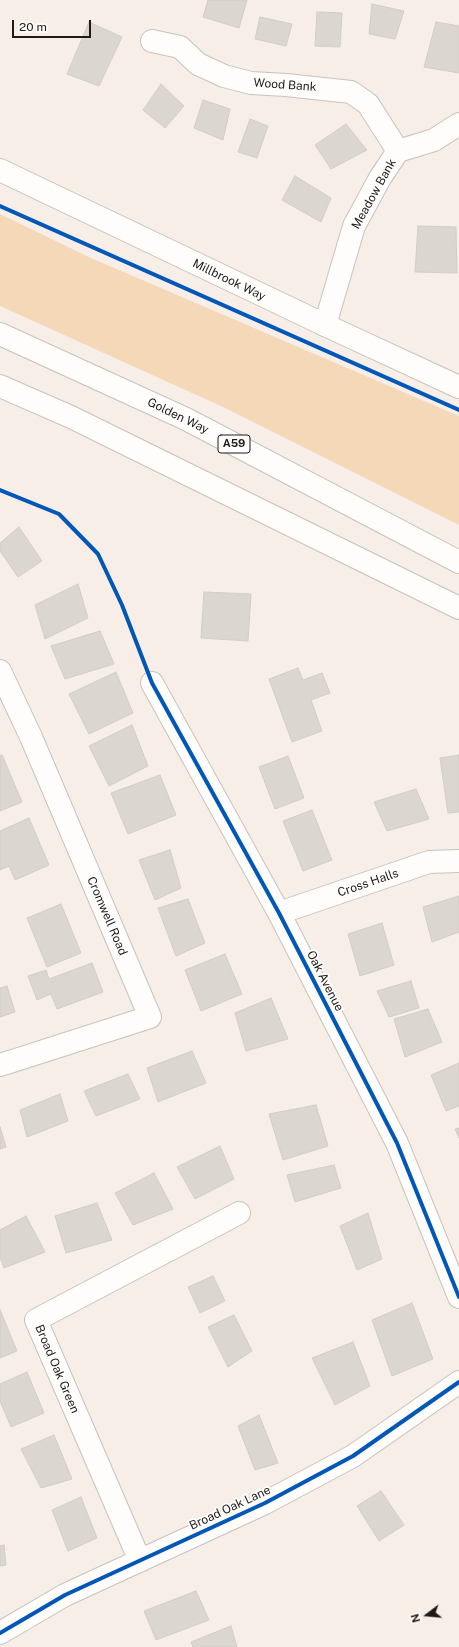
<!DOCTYPE html>
<style>
body{margin:0}
#map{position:relative;width:459px;height:1647px;overflow:hidden;background:#f7efe7;font-family:"Public Sans",sans-serif}
canvas{display:block}
.north{position:absolute;left:407px;top:1595px;width:40px;height:40px;-webkit-text-stroke:3px #fff;paint-order:stroke;rotate:254deg;font-size:11px;font-weight:700;line-height:16px;text-align:center;color:#1f1a15}
.north::after{content:'';display:block;margin:auto;width:14px;height:18px;background:#1f1a15;clip-path:polygon(50% 0,100% 100%,50% 72%,0 100%)}
.scale{position:absolute;left:12px;top:20px;width:79px;height:18px;box-sizing:border-box;border:2px solid #1f1a15;border-top:0;padding-left:5px;font-size:12px;line-height:14px;white-space:nowrap;color:#1f1a15;-webkit-text-stroke:3px #fff;paint-order:stroke}
</style>
<div id="map">
<canvas width="459" height="1647"></canvas>
<div class="north">N</div>
<div class="scale">20 m</div>
</div>
<script>
const ctx = document.querySelector('canvas').getContext('2d');
ctx.lineJoin = 'round';
function fillPath(path, color) { ctx.fillStyle = color; ctx.fill(path, 'evenodd'); }
const toPath = rows => new Path2D(rows.map(r => 'M' + r).join(''));
function trace(path, color, width, dash) { ctx.strokeStyle = color; ctx.lineWidth = width; ctx.lineCap = dash ? 'butt' : 'round'; ctx.setLineDash(dash || []); ctx.stroke(path); }
function drawText(font, color, halo, rows, align = 'center') {
  ctx.font = font + ' "Public Sans",sans-serif'; ctx.lineWidth = 3.5; ctx.setLineDash([]); ctx.textBaseline = 'middle'; ctx.strokeStyle = halo; ctx.fillStyle = color; for (const [text, x, y, turn = 0] of rows) {
    ctx.save(); ctx.translate(x, y); ctx.rotate((+turn || 0) * Math.PI / 180); ctx.textAlign = isNaN(turn) ? turn : align; if (halo) ctx.strokeText(text, 0, 0); ctx.fillText(text, 0, 0); ctx.restore();
  }
}
fillPath(toPath([
 [0,214,91,258,459,416,459,525,223,407,0,306]
]), '#f4d8b8');
const building = toPath([
 [208,0,247,0,239,28,203,17,208,0],
 [372,4,404,11,395,39,369,34,372,4],
 [317,12,342,13,340,47,315,46,317,12],
 [260,17,292,24,286,46,255,39,260,17],
 [89,22,122,37,99,86,67,74,89,22],
 [436,22,459,26,459,73,424,67,436,22],
 [161,84,184,106,165,128,143,110,161,84],
 [203,100,230,109,223,140,194,128,203,100],
 [250,119,268,126,257,158,238,152,250,119],
 [346,124,367,150,331,169,315,145,346,124],
 [295,176,331,198,321,222,282,200,295,176],
 [418,226,456,227,457,273,415,272,418,226],
 [19,527,42,561,18,577,0,551,0,543,19,527],
 [78,584,88,618,45,639,35,605,78,584],
 [204,592,251,594,248,641,201,638,204,592],
 [100,631,114,664,65,679,51,646,100,631],
 [298,668,303,680,322,673,330,693,311,700,322,731,292,742,269,679,298,668],
 [116,672,133,713,89,734,69,694,116,672],
 [132,725,148,766,109,786,89,746,132,725],
 [2,755,22,802,0,811,0,756,2,755],
 [459,755,459,812,448,813,440,758,459,755],
 [288,756,304,798,275,809,259,767,288,756],
 [160,775,176,815,128,834,111,793,160,775],
 [416,789,429,819,387,831,374,802,416,789],
 [312,810,332,860,303,871,283,821,312,810],
 [29,818,49,865,15,880,9,866,0,870,0,831,29,818],
 [170,850,181,888,155,900,139,860,170,850],
 [459,896,459,932,432,942,423,907,459,896],
 [188,899,205,943,176,956,158,908,188,899],
 [61,904,81,953,47,967,27,918,61,904],
 [382,923,394,965,360,976,348,934,382,923],
 [225,954,242,994,201,1011,185,970,225,954],
 [92,963,103,992,57,1009,51,994,37,1000,28,976,46,970,49,979,92,963],
 [411,981,419,1008,389,1017,377,991,411,981],
 [7,986,15,1012,0,1017,0,988,7,986],
 [271,998,288,1039,246,1051,235,1013,271,998],
 [428,1009,442,1042,405,1057,394,1019,428,1009],
 [192,1051,206,1083,158,1102,147,1068,192,1051],
 [459,1063,459,1106,446,1111,431,1075,459,1063],
 [128,1074,140,1099,96,1116,84,1091,128,1074],
 [60,1094,68,1121,27,1137,20,1110,60,1094],
 [316,1105,328,1146,283,1160,269,1114,316,1105],
 [0,1127,6,1147,0,1149,0,1127],
 [459,1128,459,1138,455,1129,459,1128],
 [220,1146,234,1179,195,1199,177,1167,220,1146],
 [334,1165,341,1188,295,1202,287,1175,334,1165],
 [154,1173,173,1209,133,1225,115,1193,154,1173],
 [97,1203,112,1240,66,1253,55,1216,97,1203],
 [368,1213,382,1259,357,1270,340,1226,368,1213],
 [26,1216,45,1252,4,1268,0,1257,0,1230,26,1216],
 [213,1276,225,1301,200,1313,188,1287,213,1276],
 [412,1303,433,1359,392,1376,372,1320,412,1303],
 [0,1310,17,1351,0,1358,0,1310],
 [234,1315,252,1351,228,1367,208,1327,234,1315],
 [353,1342,370,1386,335,1405,312,1358,353,1342],
 [27,1372,44,1413,11,1427,0,1401,0,1384,27,1372],
 [259,1415,278,1463,255,1470,238,1426,259,1415],
 [54,1435,72,1479,41,1488,21,1449,54,1435],
 [381,1491,404,1525,379,1541,357,1506,381,1491],
 [81,1497,97,1538,68,1551,52,1510,81,1497],
 [4,1545,6,1565,0,1566,0,1546,4,1545],
 [196,1591,209,1620,156,1640,144,1611,196,1591],
 [231,1626,237,1647,193,1647,191,1642,231,1626]
]);
fillPath(building, '#dcd6d0');
trace(building, '#d2ccc5', 1);
const minor = toPath([
 [152,41,180,47,198,64,224,76,251,83,286,85,351,92,368,104,398,151],
 [325,325,354,226,380,178,398,151,434,140,459,124],
 [0,671,31,737,150,1017,0,1065],
 [152,683,279,913,397,1143,459,1297],
 [279,913,429,862,459,861],
 [140,1561,36,1320,239,1213],
 [0,1633,65,1595,265,1503,353,1456,459,1382]
]);
const tertiary = toPath([
 [0,170,325,325,459,387]
]);
const trunk = toPath([
 [0,334,186,419,459,562],
 [0,386,71,417,459,608]
]);
trace(minor, '#c8c2bc', 24);
trace(tertiary, '#c8c2bc', 24);
trace(trunk, '#c8c2bc', 24);
trace(minor, '#fefdfb', 22);
trace(tertiary, '#fefdfb', 22);
trace(trunk, '#fefdfb', 22);
trace(toPath([
 [0,206,459,410],
 [0,490,59,514,98,554,122,605,152,683,279,913,397,1143,459,1297],
 [0,1633,65,1595,265,1503,353,1456,459,1382]
]), '#0057b8', 4);
for (const [x, y, w] of [
 [234,444,32]
]) { const box = new Path2D(); box.roundRect(x - w / 2, y - 9, w, 18, 3); ctx.fillStyle = '#fff'; ctx.fill(box); trace(box, '#1f1a15', 1); }
drawText('bold 11px', '#1f1a15', null, [
 ["A59",234,444]
]);
drawText('12px', '#1f1a15', '#fff', [
 ["Wood Bank",285,85,4],
 ["Meadow Bank",374,194,-61],
 ["Millbrook Way",229,280,26],
 ["Golden Way",178,416,26],
 ["Cross Halls",368,883,-19],
 ["Cromwell Road",107,916,67],
 ["Oak Avenue",325,981,63],
 ["Broad Oak Green",57,1369,67],
 ["Broad Oak Lane",230,1508,-25]
]);
</script>
